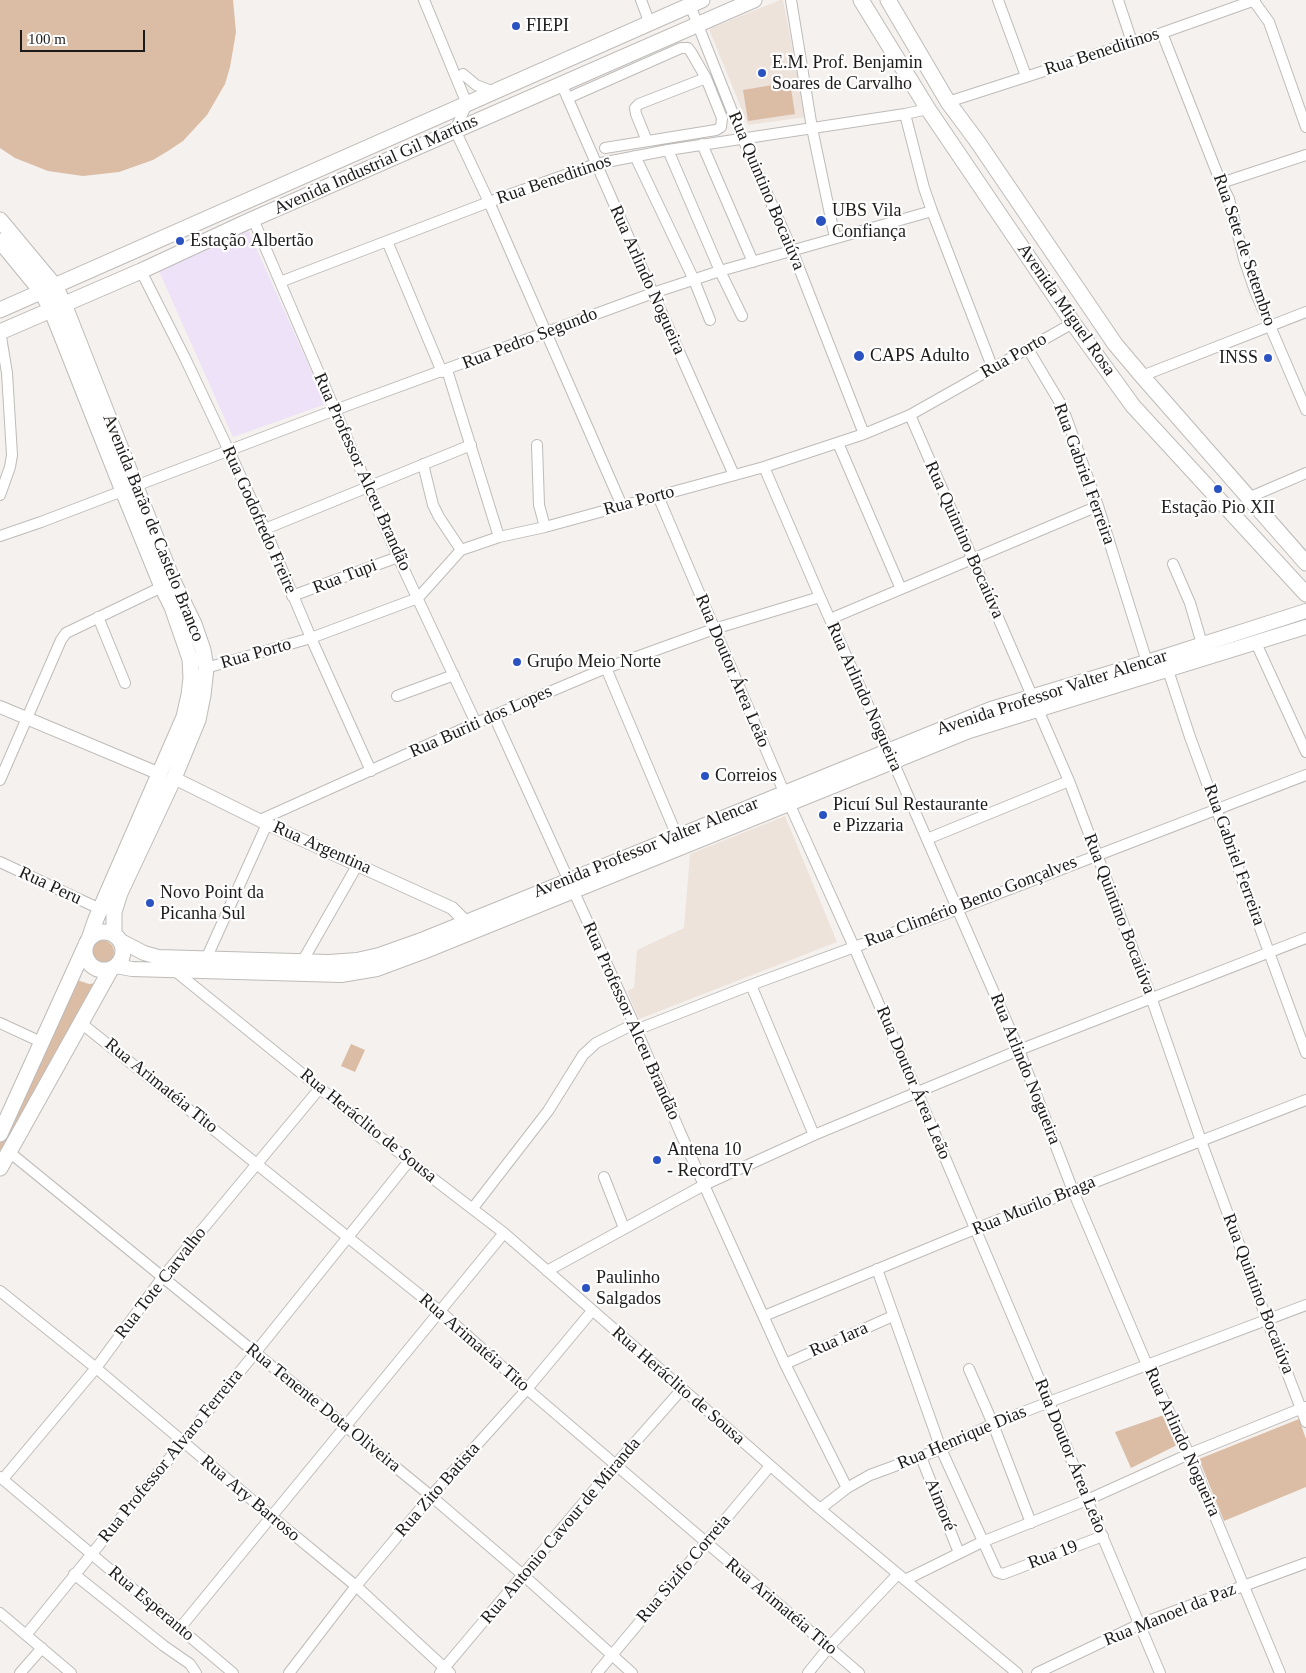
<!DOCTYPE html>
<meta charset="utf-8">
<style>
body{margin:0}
#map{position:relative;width:1306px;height:1673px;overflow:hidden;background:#f4f1ee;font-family:Georgia,serif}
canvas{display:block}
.scale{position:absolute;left:20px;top:30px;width:125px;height:22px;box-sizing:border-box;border:2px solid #1c1b1a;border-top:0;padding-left:6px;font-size:15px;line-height:18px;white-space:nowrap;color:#1c1b1a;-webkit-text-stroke:4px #fffefe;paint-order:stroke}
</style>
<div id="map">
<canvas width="1306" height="1673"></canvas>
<div class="scale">100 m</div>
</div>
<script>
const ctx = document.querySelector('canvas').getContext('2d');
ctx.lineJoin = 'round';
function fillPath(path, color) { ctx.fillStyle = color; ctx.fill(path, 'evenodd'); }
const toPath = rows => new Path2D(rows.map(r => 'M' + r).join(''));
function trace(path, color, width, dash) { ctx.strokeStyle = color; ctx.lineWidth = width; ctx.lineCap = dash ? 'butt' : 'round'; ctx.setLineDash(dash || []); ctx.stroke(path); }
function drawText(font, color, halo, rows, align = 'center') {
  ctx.font = font + ' Georgia,serif'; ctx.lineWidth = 4.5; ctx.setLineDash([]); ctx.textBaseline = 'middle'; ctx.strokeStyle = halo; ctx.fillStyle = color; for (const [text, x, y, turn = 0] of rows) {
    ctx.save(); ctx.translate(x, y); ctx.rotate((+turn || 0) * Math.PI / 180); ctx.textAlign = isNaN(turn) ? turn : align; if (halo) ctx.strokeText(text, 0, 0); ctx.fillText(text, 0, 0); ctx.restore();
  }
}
fillPath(toPath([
 [248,230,326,404,233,437,158,269]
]), '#ede2f7');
fillPath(toPath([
 [780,0,783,0,806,117,748,125,709,29],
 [785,816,837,942,639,1019,627,991,634,988,637,950,684,928,690,854]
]), '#ede3db');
fillPath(toPath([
 [0,0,233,0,236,32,230,67,225,84,207,115,183,141,168,151,153,160,119,172,83,176,48,171,15,158,0,148],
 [790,82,795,114,748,121,743,90],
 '90 952a12 12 0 1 1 24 0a12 12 0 1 1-24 0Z',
 [74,976,80,981,89,984,96,983,0,1151,0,1143],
 [351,1044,365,1050,355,1072,341,1066],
 [1164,1415,1177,1445,1131,1468,1115,1432],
 [1299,1419,1306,1439,1306,1487,1224,1521,1199,1459]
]), '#dbbda6');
const minor = toPath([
 [424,0,467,104,455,130,489,202,622,506],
 [641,0,650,24],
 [791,0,812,128,835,238],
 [998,0,1026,76],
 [1118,0,1132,42],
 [1253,0,1269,22,1306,127],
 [690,5,743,139,792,250,864,434],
 [1162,33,1221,183,1229,199,1244,259,1255,291,1306,410],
 [463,74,476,85,494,92],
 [561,83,653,293,734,475],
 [568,98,681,48,688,48,691,52,706,78,722,118,721,127,716,130,605,148],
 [948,102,1162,33,1255,0],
 [905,114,924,188,932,211,993,369],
 [647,141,636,114,635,108,639,104,706,78],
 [702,144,753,262],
 [668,150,720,271,742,316],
 [635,156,694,280,710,320],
 [1221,183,1306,155],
 [253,219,398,557,476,723],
 [387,241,442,372],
 [141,271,185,358,229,451,265,529,311,638,371,771],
 [280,282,489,202,596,164,668,150,905,114,928,109],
 [1028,349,1059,401,1066,417,1098,506,1147,662],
 [447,370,499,537],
 [1142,376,1306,312],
 [910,415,1069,781,1151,997,1201,1141,1267,1320,1306,1422],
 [838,443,901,589],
 [537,445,539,505,545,527],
 [423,464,433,505,439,517,461,550],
 [764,467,820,597,888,750,1019,1050,1073,1191,1147,1365,1189,1454,1280,1673],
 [0,495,10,467,12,455,7,373,0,331],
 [658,496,784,792,854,947,917,1092,1049,1402,1087,1500,1160,1673],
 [1248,498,1306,473],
 [265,529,471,445],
 [0,536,41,522,335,410,653,293,720,271,932,211],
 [1173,564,1190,603,1202,644],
 [292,596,398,557],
 [98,617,125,683],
 [830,619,1098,506],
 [1256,643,1306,752],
 [1166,664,1190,737,1306,1053],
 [206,668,311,638,418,598,461,550,499,537,545,527,764,467,864,434,910,415,1073,323],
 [606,668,677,836],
 [397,696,454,675],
 [494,716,634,1024,680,1132,785,1364,847,1488],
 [0,780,61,640,66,633,168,584],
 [260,820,476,723,606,668,714,629,820,597],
 [927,839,1069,781],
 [0,862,100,909],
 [206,959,267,824],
 [302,962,358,864],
 [174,970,401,1154,504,1233,820,1509,1017,1673],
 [751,985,814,1135],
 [0,1023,41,1042],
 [81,1023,441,1312,527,1389,859,1673],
 [636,1030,751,985,958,909,1306,775],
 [8,1151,431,1496,523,1575,632,1673],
 [604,1177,624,1228],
 [473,1208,548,1111,583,1055,596,1043,634,1024],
 [877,1269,941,1449,997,1572,1003,1574,1103,1536],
 [547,1271,704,1185,814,1135,1019,1050,1306,938],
 [0,1291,96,1368,271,1516,356,1586,450,1673],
 [764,1316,975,1229,1306,1100],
 [785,1364,893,1316],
 [969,1369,993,1424,1031,1523],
 [921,1457,959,1553],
 [0,1477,233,1673],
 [3,1479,96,1368,162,1278,320,1088],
 [820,1509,847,1488,870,1475,941,1449,993,1424,1049,1402,1306,1305],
 [74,1574,164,1646,190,1664,196,1673],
 [905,1580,982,1542,1087,1500,1189,1454,1305,1407],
 [0,1613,71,1673],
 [180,1628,504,1233],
 [26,1635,255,1353,409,1161],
 [20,1673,42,1648],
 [289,1673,356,1586,431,1496,527,1389,592,1311],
 [440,1673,616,1464,682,1389],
 [597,1673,770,1466],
 [808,1673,829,1647,898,1574],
 [1037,1673,1140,1624,1306,1563]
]);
const tertiary = toPath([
 [0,707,160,774],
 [174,778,267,824,452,908,466,922,470,929]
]);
const secondary = toPath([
 [119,940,144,953,158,957,329,962,357,960,379,955,424,939,491,912,991,709,1163,657,1306,611],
 [116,966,132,969,341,975,377,969,423,952,969,731,1306,627]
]);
const primary = toPath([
 [861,0,928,109,1073,323,1133,406,1306,594],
 [888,0,948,102,977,141,1115,344,1142,376,1306,563],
 [0,220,55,286,64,304,173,581,194,624,203,650,206,668,203,695,198,720,174,778,120,893,114,912,114,935],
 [0,241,41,291,51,309,123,491,162,587,172,607,190,659,191,678,189,695,184,717,96,919,89,939],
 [0,310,702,0],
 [0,332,141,271,253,219,754,0],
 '85 951a19 19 0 1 1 38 0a19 19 0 1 1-38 0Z',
 [0,1134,85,947],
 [0,1168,111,969]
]);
trace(minor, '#bebbb9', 12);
trace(tertiary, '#bebbb9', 14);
trace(secondary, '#bebbb9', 16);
trace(primary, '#bebbb9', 17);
trace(minor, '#fff', 10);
trace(tertiary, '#fff', 12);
trace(secondary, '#fff', 14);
trace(primary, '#fff', 15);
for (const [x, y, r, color] of [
 [516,26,5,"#2a52c1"],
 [762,73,5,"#2a52c1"],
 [821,221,6,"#2a52c1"],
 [180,241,5,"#2a52c1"],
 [859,356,6,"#2a52c1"],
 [1268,358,5,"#2a52c1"],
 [1218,489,5,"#2a52c1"],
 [517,662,5,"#2a52c1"],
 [705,776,5,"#2a52c1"],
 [823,815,5,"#2a52c1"],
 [150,903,5,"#2a52c1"],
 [657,1160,5,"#2a52c1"],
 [586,1288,5,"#2a52c1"]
]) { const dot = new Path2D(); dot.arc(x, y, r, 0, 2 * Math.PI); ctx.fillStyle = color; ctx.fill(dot); trace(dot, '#fffefe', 2); }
drawText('18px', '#1c1b1a', '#fffefe', [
 ["FIEPI",526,26],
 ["E.M. Prof. Benjamin",772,63],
 ["Soares de Carvalho",772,84],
 ["UBS Vila",832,211],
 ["Confiança",832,232],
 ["Estação Albertão",190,241],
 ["CAPS Adulto",870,356],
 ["INSS",1258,358,"right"],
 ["Estação Pio XII",1218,508,"center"],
 ["Gruṕo Meio Norte",527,662],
 ["Correios",715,776],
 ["Picuí Sul Restaurante",833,805],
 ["e Pizzaria",833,826],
 ["Novo Point da",160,893],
 ["Picanha Sul",160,914],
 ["Antena 10",667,1150],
 ["- RecordTV",667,1171],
 ["Paulinho",596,1278],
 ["Salgados",596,1299]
], 'left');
drawText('18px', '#1c1b1a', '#fffefe', [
 ["Rua Beneditinos",1102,52,-18],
 ["Avenida Industrial Gil Martins",376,165,-24],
 ["Rua Beneditinos",554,180,-19],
 ["Rua Quintino Bocaiúva",766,191,67],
 ["Rua Sete de Setembro",1244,250,71],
 ["Rua Arlindo Nogueira",647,280,66],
 ["Avenida Miguel Rosa",1066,310,55],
 ["Rua Pedro Segundo",530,339,-21],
 ["Rua Porto",1014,356,-30],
 ["Rua Professor Alceu Brandão",362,472,66],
 ["Rua Gabriel Ferreira",1084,474,70],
 ["Rua Porto",639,501,-15],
 ["Rua Godofredo Freire",259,520,66],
 ["Avenida Barão de Castelo Branco",153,528,68],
 ["Rua Quintino Bocaiúva",964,540,66],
 ["Rua Tupi",345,577,-21],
 ["Rua Porto",256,654,-16],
 ["Rua Doutor Área Leão",732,671,67],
 ["Avenida Professor Valter Alencar",1052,693,-18],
 ["Rua Arlindo Nogueira",864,697,66],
 ["Rua Buriti dos Lopes",481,722,-24],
 ["Rua Argentina",322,848,24],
 ["Avenida Professor Valter Alencar",646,848,-22],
 ["Rua Gabriel Ferreira",1234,855,70],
 ["Rua Peru",50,886,25],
 ["Rua Climério Bento Gonçalves",971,902,-21],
 ["Rua Quintino Bocaiúva",1119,914,69],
 ["Rua Professor Alceu Brandão",631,1021,66],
 ["Rua Arlindo Nogueira",1025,1069,68],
 ["Rua Doutor Área Leão",913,1083,67],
 ["Rua Arimatéia Tito",161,1086,39],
 ["Rua Heráclito de Sousa",368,1126,39],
 ["Rua Murilo Braga",1034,1206,-22],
 ["Rua Tote Carvalho",161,1283,-52],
 ["Rua Quintino Bocaiúva",1258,1294,69],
 ["Rua Iara",839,1340,-24],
 ["Rua Arimatéia Tito",474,1343,41],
 ["Rua Heráclito de Sousa",678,1386,41],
 ["Rua Tenente Dota Oliveira",323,1408,39],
 ["Rua Henrique Dias",962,1438,-23],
 ["Rua Arlindo Nogueira",1182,1442,66],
 ["Rua Professor Alvaro Ferreira",171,1456,-51],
 ["Rua Doutor Área Leão",1070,1456,68],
 ["Rua Zito Batista",438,1490,-49],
 ["Rua Ary Barroso",250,1499,40],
 ["Aimoré",940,1505,68],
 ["Rua Antonio Cavour de Miranda",561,1531,-50],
 ["Rua 19",1053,1555,-21],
 ["Rua Sizifo Correia",684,1569,-50],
 ["Rua Esperanto",151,1604,40],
 ["Rua Arimatéia Tito",781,1607,40],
 ["Rua Manoel da Paz",1170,1615,-22]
]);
</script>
